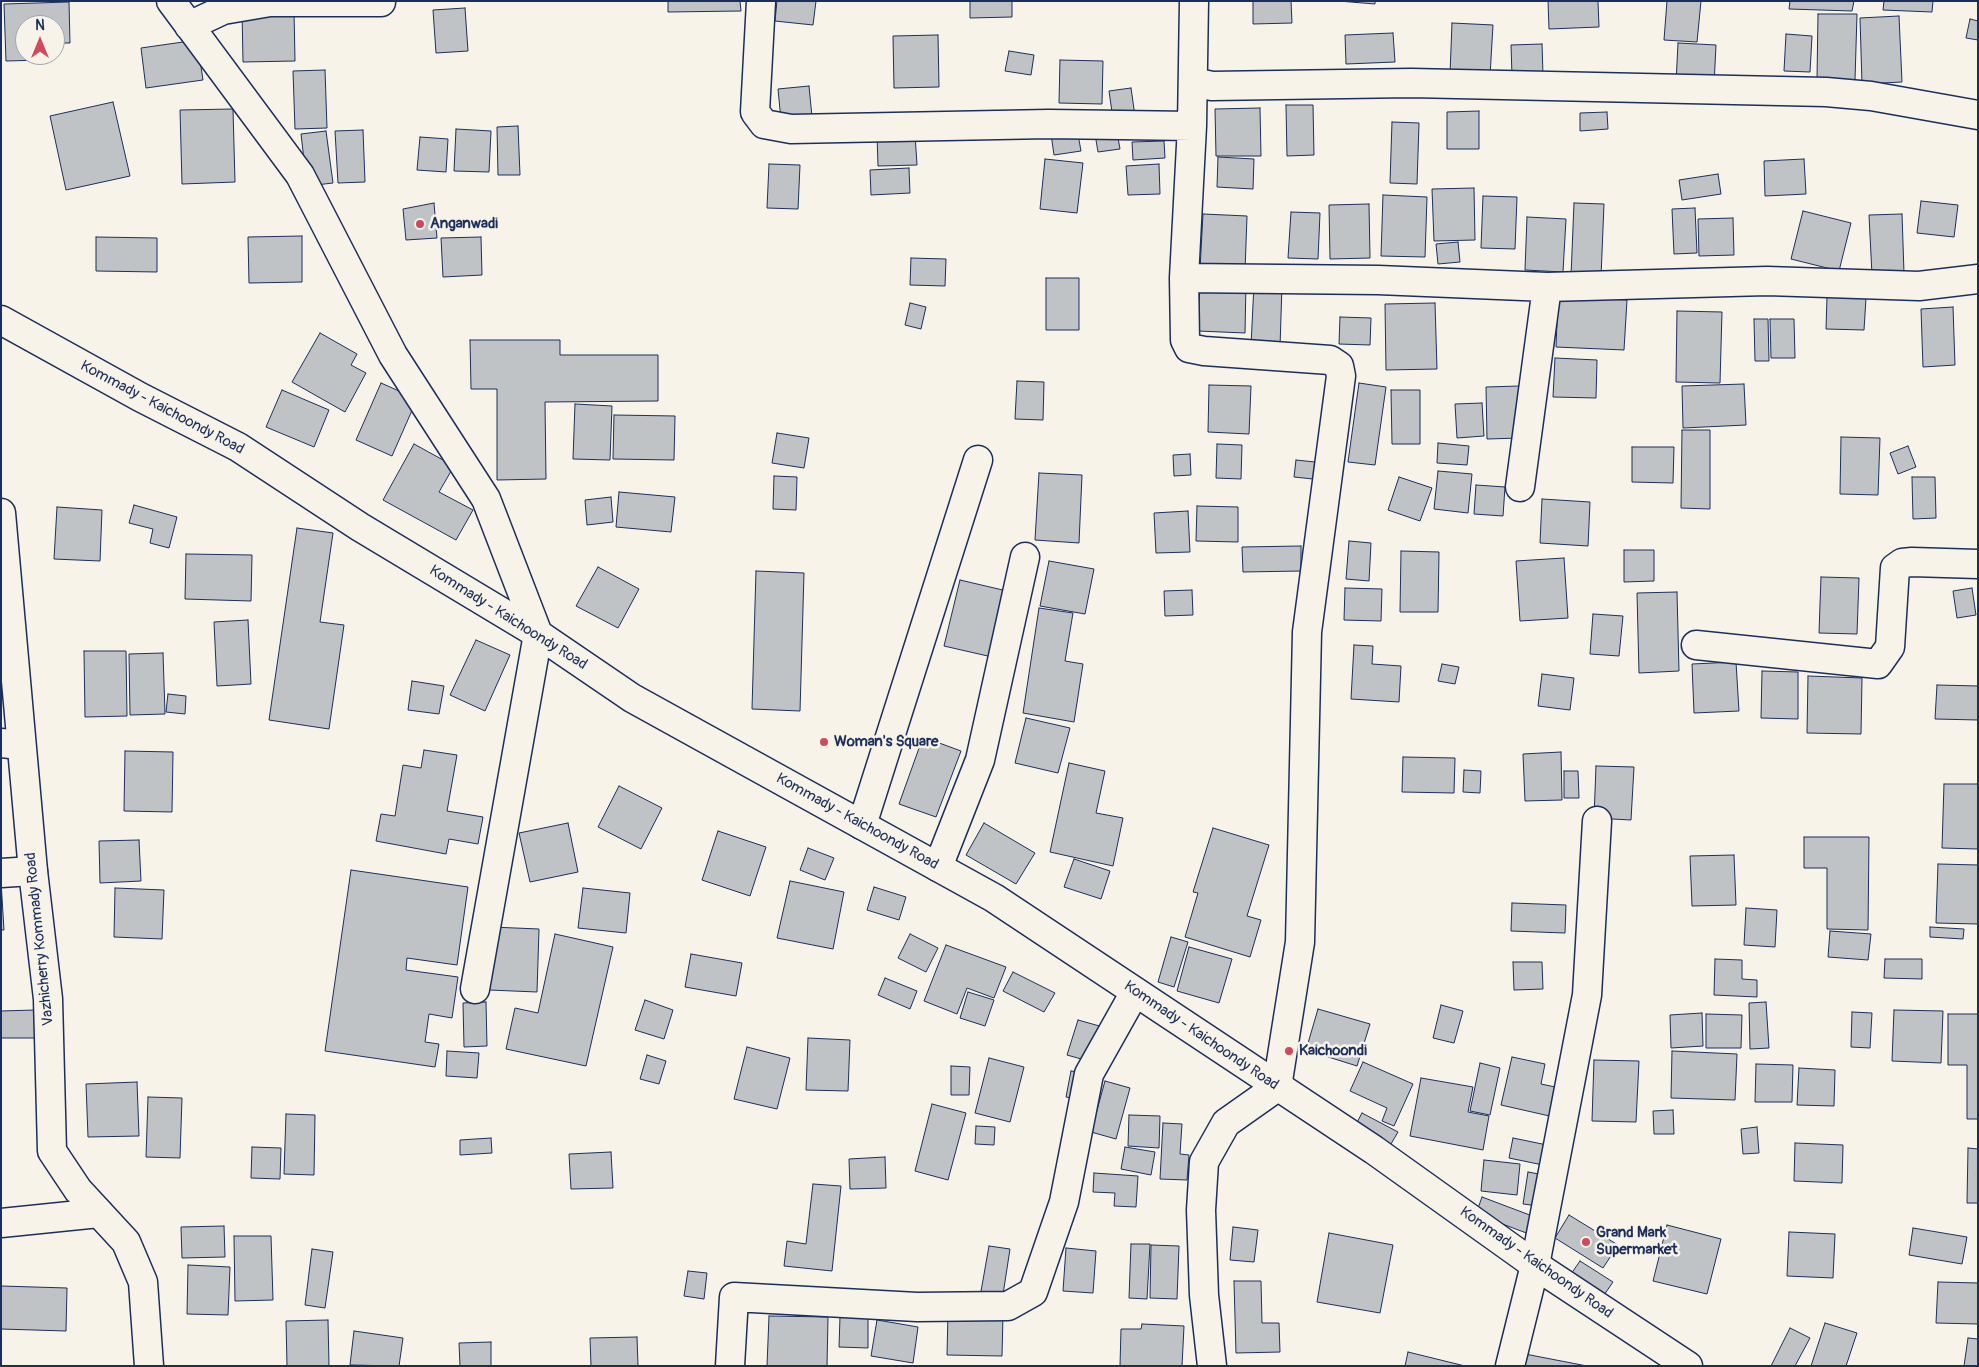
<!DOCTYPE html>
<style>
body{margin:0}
#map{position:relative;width:1979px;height:1367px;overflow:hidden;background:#f7f3e8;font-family:Pangolin,sans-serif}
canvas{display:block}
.frame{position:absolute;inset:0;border:2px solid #1b2f5e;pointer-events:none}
.north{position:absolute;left:15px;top:15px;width:50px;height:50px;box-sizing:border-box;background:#f7f3e8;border:1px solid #9fa5b1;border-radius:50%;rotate:0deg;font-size:14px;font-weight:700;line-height:20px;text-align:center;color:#1b2f5e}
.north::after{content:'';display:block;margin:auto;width:18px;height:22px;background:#d1495b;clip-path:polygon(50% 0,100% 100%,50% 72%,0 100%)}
</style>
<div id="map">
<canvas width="1979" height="1367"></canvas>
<div class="frame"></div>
<div class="north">N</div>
</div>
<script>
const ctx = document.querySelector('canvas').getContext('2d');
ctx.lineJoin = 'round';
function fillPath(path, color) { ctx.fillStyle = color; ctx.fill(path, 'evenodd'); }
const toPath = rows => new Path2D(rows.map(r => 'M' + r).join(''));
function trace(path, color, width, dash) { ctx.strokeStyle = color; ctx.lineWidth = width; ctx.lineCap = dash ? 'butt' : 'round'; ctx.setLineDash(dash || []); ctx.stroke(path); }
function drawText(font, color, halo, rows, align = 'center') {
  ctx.font = font + ' Pangolin,sans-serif'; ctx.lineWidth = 5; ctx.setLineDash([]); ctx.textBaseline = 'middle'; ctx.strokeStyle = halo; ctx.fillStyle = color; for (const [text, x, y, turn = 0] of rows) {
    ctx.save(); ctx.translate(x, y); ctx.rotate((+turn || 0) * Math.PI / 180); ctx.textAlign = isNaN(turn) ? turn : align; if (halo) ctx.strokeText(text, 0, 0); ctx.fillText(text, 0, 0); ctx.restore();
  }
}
const building = toPath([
 [668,1,740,1,741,11,668,12,668,1],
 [777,1,816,1,813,25,775,21,777,1],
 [970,1,1012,1,1012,17,970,18,970,1],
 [1253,1,1291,1,1292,23,1253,24,1253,1],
 [1338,1,1375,1,1375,4,1338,1],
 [1548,1,1598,1,1599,27,1549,29,1548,1],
 [1667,1,1701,1,1697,42,1664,40,1667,1],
 [1790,1,1854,1,1852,11,1789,9,1790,1],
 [1884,1,1933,1,1932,12,1883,10,1884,1],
 [69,2,70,43,55,43,55,25,25,25,25,55,44,55,44,60,6,61,4,4,69,2],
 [465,8,468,51,436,53,433,10,465,8],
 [242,10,294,10,295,61,243,62,242,10],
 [1818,14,1857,14,1855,80,1817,79,1818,14],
 [1899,16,1902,82,1862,84,1860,18,1899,16],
 [1970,19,1978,21,1978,40,1966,38,1970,19],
 [1452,23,1493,25,1490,76,1450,74,1452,23],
 [1393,33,1395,62,1346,64,1345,35,1393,33],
 [1786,34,1812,36,1810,72,1784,71,1786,34],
 [938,35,939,87,894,88,893,36,938,35],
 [197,40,203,80,146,88,141,48,197,40],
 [1678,43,1716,45,1714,85,1676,83,1678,43],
 [1542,44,1543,75,1512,76,1511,45,1542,44],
 [1009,51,1034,55,1031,75,1005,71,1009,51],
 [1060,60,1103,61,1102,104,1059,103,1060,60],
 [325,70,327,128,295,129,293,71,325,70],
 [809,86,812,117,781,120,778,89,809,86],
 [1131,88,1135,116,1113,119,1109,91,1131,88],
 [113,102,130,176,66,190,50,116,113,102],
 [1286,105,1313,105,1314,155,1287,156,1286,105],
 [1260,108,1261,156,1216,156,1215,109,1260,108],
 [233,109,235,182,182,184,180,110,233,109],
 [1479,111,1479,149,1447,149,1447,112,1479,111],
 [1607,112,1608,129,1580,131,1580,113,1607,112],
 [1392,122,1419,123,1417,184,1390,183,1392,122],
 [518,126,520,175,498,175,497,127,518,126],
 [456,129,491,131,489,172,454,171,456,129],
 [1077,129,1081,151,1054,155,1051,134,1077,129],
 [363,130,365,182,338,183,335,131,363,130],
 [326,131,333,183,307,186,301,134,326,131],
 [1117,132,1120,149,1098,152,1095,134,1117,132],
 [915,134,917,165,878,166,877,135,915,134],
 [420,137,448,139,446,172,417,170,420,137],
 [1164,141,1165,158,1133,160,1132,142,1164,141],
 [1218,157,1254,159,1253,189,1217,187,1218,157],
 [1045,159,1083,163,1077,213,1040,209,1045,159],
 [1804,159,1806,194,1765,196,1764,161,1804,159],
 [769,164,800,165,798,209,767,208,769,164],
 [1159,164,1160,194,1128,195,1126,166,1159,164],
 [909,168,910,193,871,195,870,170,909,168],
 [1718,174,1721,194,1682,200,1679,180,1718,174],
 [1474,188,1475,240,1434,241,1432,189,1474,188],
 [1383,195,1427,197,1425,257,1381,256,1383,195],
 [1483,196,1517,197,1515,249,1481,248,1483,196],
 [1921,201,1958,205,1954,237,1917,233,1921,201],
 [434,203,437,238,406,240,403,209,434,203],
 [1574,203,1604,204,1601,277,1571,276,1574,203],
 [1369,204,1370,258,1330,259,1329,205,1369,204],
 [1695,208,1697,253,1674,254,1672,209,1695,208],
 [1803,211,1851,223,1839,271,1791,259,1803,211],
 [1291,212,1320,213,1318,259,1288,258,1291,212],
 [1203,214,1247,216,1245,271,1200,269,1203,214],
 [1902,214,1904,273,1872,275,1869,215,1902,214],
 [1527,217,1566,219,1563,272,1525,270,1527,217],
 [1733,218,1734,255,1699,256,1698,219,1733,218],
 [302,236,302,282,249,283,248,237,302,236],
 [96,237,157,238,157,272,96,271,96,237],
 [481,237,482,275,443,277,441,238,481,237],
 [1458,242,1460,262,1438,264,1436,244,1458,242],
 [911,258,946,259,945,286,910,285,911,258],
 [1046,278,1079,278,1079,330,1046,330,1046,278],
 [1200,281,1246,282,1245,333,1198,331,1200,281],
 [1254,284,1282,285,1280,347,1251,346,1254,284],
 [1558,297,1627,300,1624,350,1556,347,1558,297],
 [1827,297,1866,298,1864,330,1826,329,1827,297],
 [910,303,926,307,921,329,905,325,910,303],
 [1435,303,1437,369,1386,370,1385,304,1435,303],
 [1953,307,1955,365,1923,367,1921,309,1953,307],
 [1677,311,1722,312,1720,383,1676,382,1677,311],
 [1340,317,1371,318,1370,345,1339,344,1340,317],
 [1754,319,1768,319,1769,361,1755,361,1754,319],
 [1770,319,1794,319,1795,358,1771,358,1770,319],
 [320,333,357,354,351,365,366,373,345,412,292,382,320,333],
 [470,340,560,340,560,355,658,355,658,401,545,402,546,479,497,480,497,389,471,389,470,340],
 [1555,358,1597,360,1596,398,1553,397,1555,358],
 [1017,381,1044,382,1043,420,1015,419,1017,381],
 [381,383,417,399,392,456,356,440,381,383],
 [1359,383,1386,387,1375,465,1348,462,1359,383],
 [1744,384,1746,425,1683,428,1682,386,1744,384],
 [1209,385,1251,386,1249,434,1208,432,1209,385],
 [1519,386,1520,438,1487,439,1486,387,1519,386],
 [282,390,329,410,314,447,266,427,282,390],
 [1391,390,1420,390,1420,444,1392,444,1391,390],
 [1482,403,1484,436,1457,438,1455,404,1482,403],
 [575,404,612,406,610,460,573,459,575,404],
 [614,415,675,416,674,460,613,459,614,415],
 [1682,430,1710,430,1710,509,1681,508,1682,430],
 [777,433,809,438,804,468,772,463,777,433],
 [1841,437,1880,438,1878,495,1840,494,1841,437],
 [1438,443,1469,446,1467,465,1437,463,1438,443],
 [414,444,454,466,439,492,473,510,456,540,383,500,414,444],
 [1217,444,1242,445,1241,479,1216,478,1217,444],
 [1908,446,1916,467,1898,474,1890,453,1908,446],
 [1632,447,1674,447,1673,483,1632,482,1632,447],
 [1190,454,1191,475,1174,476,1173,455,1190,454],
 [1296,460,1315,462,1313,479,1294,477,1296,460],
 [1438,471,1472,474,1468,513,1434,509,1438,471],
 [1039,473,1082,475,1079,543,1035,540,1039,473],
 [774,476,797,477,796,510,773,509,774,476],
 [1399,477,1432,488,1420,521,1388,510,1399,477],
 [1912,477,1935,477,1936,518,1913,519,1912,477],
 [1476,485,1505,487,1503,516,1474,514,1476,485],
 [619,492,675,497,671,532,616,527,619,492],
 [611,497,613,522,587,525,585,500,611,497],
 [1542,499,1590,502,1588,546,1540,543,1542,499],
 [134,505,177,517,169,548,150,543,153,529,129,523,134,505],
 [1197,506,1238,507,1238,542,1196,541,1197,506],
 [57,507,102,510,100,561,54,559,57,507],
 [1188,511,1190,552,1156,553,1154,513,1188,511],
 [297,528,333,533,320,622,344,625,329,729,269,720,297,528],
 [1349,541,1371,543,1369,581,1346,579,1349,541],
 [1301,546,1301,571,1243,572,1242,547,1301,546],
 [1624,550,1654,550,1654,581,1624,582,1624,550],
 [1401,551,1439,552,1438,612,1400,612,1401,551],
 [186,554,252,555,251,601,185,599,186,554],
 [1564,558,1568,618,1520,621,1516,561,1564,558],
 [1049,561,1094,569,1085,614,1040,606,1049,561],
 [598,567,639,589,618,628,576,606,598,567],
 [756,571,804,573,800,711,752,709,756,571],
 [1821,577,1859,578,1857,634,1819,633,1821,577],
 [960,580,1007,591,992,657,944,646,960,580],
 [1345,588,1382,589,1381,621,1344,620,1345,588],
 [1972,588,1976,615,1957,618,1953,591,1972,588],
 [1192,590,1193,615,1165,616,1164,591,1192,590],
 [1677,592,1679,671,1639,673,1637,593,1677,592],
 [1039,608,1073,613,1065,661,1083,664,1074,722,1023,713,1039,608],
 [1593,614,1623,616,1619,656,1590,654,1593,614],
 [248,620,251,684,217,686,214,622,248,620],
 [476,640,510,655,485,711,450,695,476,640],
 [1354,645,1373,646,1372,664,1401,666,1399,702,1351,699,1354,645],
 [84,651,126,651,127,716,85,717,84,651],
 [163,653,165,714,130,715,129,654,163,653],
 [1736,662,1739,711,1694,713,1692,664,1736,662],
 [1442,664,1459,667,1455,684,1438,681,1442,664],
 [1762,671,1798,672,1798,719,1761,718,1762,671],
 [1542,674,1574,678,1570,710,1538,706,1542,674],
 [1808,676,1862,678,1861,734,1807,733,1808,676],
 [412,681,444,686,439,714,408,710,412,681],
 [1937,685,1978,686,1978,720,1935,719,1937,685],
 [168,694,186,696,185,714,166,712,168,694],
 [1026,718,1070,728,1058,773,1015,763,1026,718],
 [923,737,961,751,936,817,899,804,923,737],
 [424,750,457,755,447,811,483,817,478,844,449,839,446,854,376,841,381,814,395,816,403,765,421,768,424,750],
 [125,751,173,752,172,812,124,811,125,751],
 [1561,752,1562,800,1525,801,1523,754,1561,752],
 [1403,757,1455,758,1454,793,1402,792,1403,757],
 [1069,763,1105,771,1096,813,1123,818,1113,866,1050,852,1069,763],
 [1596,766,1634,767,1631,820,1594,818,1596,766],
 [1464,770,1481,771,1480,793,1463,792,1464,770],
 [1564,771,1578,771,1579,798,1564,798,1564,771],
 [1944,784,1978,784,1978,849,1942,848,1944,784],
 [619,786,662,808,641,849,598,827,619,786],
 [568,823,578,872,530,882,519,833,568,823],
 [984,823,1035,853,1016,884,966,855,984,823],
 [1213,828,1269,845,1247,916,1261,920,1250,957,1185,937,1198,893,1193,892,1213,828],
 [718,831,766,847,750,896,702,880,718,831],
 [1804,837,1869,837,1868,930,1827,929,1827,868,1804,868,1804,837],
 [139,840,141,881,100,883,99,841,139,840],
 [808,848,834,858,825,880,800,870,808,848],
 [1734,855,1736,905,1692,906,1690,856,1734,855],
 [1074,859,1110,871,1101,899,1064,887,1074,859],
 [1938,864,1978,865,1978,924,1936,923,1938,864],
 [351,870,468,887,457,965,407,958,406,970,458,977,452,1018,429,1014,425,1042,439,1044,435,1067,325,1051,351,870],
 [1,881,4,930,1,930,1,881],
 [790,881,844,892,833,949,777,938,790,881],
 [874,887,906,897,899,920,867,910,874,887],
 [115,888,164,890,162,939,114,937,115,888],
 [583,888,630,893,626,933,578,928,583,888],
 [1512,903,1566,905,1565,933,1511,931,1512,903],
 [1746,908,1777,910,1775,947,1744,945,1746,908],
 [491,927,539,929,537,992,489,990,491,927],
 [1930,927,1964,929,1963,939,1930,937,1930,927],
 [1830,931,1871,934,1868,960,1828,957,1830,931],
 [555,934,613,947,586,1066,506,1049,515,1008,538,1013,555,934],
 [910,934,938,948,926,972,898,958,910,934],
 [1171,937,1188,942,1174,987,1158,982,1171,937],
 [946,945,1006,967,994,998,967,988,957,1014,924,1001,946,945],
 [1189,947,1232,959,1219,1003,1177,991,1189,947],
 [691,954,742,963,736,996,685,987,691,954],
 [1715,959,1742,960,1742,979,1757,980,1757,997,1714,995,1715,959],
 [1885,959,1922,959,1922,979,1884,978,1885,959],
 [1513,962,1542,962,1543,989,1514,990,1513,962],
 [1013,972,1055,993,1044,1012,1003,991,1013,972],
 [885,978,917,991,910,1009,878,995,885,978],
 [968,992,994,1000,985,1026,960,1018,968,992],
 [645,1000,673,1010,664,1039,635,1030,645,1000],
 [486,1002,487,1046,464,1047,463,1003,486,1002],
 [1766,1002,1769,1048,1750,1049,1749,1003,1766,1002],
 [1441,1005,1463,1011,1454,1043,1433,1038,1441,1005],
 [1318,1009,1370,1024,1357,1066,1306,1050,1318,1009],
 [35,1010,35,1038,1,1038,1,1011,35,1010],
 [1894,1010,1943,1011,1941,1063,1892,1061,1894,1010],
 [1852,1012,1872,1013,1870,1048,1851,1047,1852,1012],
 [1702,1013,1703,1046,1671,1048,1670,1015,1702,1013],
 [1706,1014,1742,1015,1741,1048,1706,1048,1706,1014],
 [1948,1014,1978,1014,1978,1119,1967,1119,1967,1065,1948,1065,1948,1014],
 [1078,1020,1103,1027,1092,1062,1067,1055,1078,1020],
 [808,1038,850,1040,848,1091,806,1090,808,1038],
 [747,1047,790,1058,777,1109,734,1099,747,1047],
 [447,1051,479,1053,477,1078,446,1076,447,1051],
 [1672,1051,1737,1054,1735,1100,1671,1098,1672,1051],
 [647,1055,666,1061,659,1084,640,1079,647,1055],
 [1512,1057,1545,1064,1541,1084,1560,1088,1554,1117,1501,1105,1512,1057],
 [989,1058,1024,1067,1010,1122,975,1113,989,1058],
 [1594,1060,1639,1061,1636,1122,1592,1121,1594,1060],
 [1363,1062,1413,1084,1394,1126,1382,1121,1387,1108,1350,1091,1363,1062],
 [1480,1063,1500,1068,1490,1115,1470,1111,1480,1063],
 [1756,1064,1793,1065,1792,1102,1755,1102,1756,1064],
 [951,1066,970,1067,969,1095,951,1095,951,1066],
 [1799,1068,1835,1070,1834,1106,1797,1105,1799,1068],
 [1071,1071,1085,1073,1080,1100,1066,1097,1071,1071],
 [1421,1078,1473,1087,1468,1112,1489,1116,1483,1150,1410,1136,1421,1078],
 [1105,1081,1130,1088,1116,1139,1091,1132,1105,1081],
 [137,1082,139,1136,88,1137,86,1084,137,1082],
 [148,1097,182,1098,180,1158,146,1157,148,1097],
 [932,1104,966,1113,948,1180,915,1171,932,1104],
 [1673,1110,1674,1134,1654,1134,1653,1111,1673,1110],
 [1362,1113,1398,1132,1388,1149,1353,1130,1362,1113],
 [286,1114,315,1115,314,1175,284,1174,286,1114],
 [1129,1115,1160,1116,1159,1148,1128,1146,1129,1115],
 [1163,1123,1182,1124,1180,1154,1189,1155,1187,1180,1160,1179,1163,1123],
 [976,1126,995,1127,994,1145,975,1144,976,1126],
 [1757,1127,1759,1153,1743,1154,1741,1129,1757,1127],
 [491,1138,492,1153,460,1155,460,1140,491,1138],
 [1513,1138,1547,1145,1543,1165,1509,1158,1513,1138],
 [1795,1143,1843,1145,1842,1183,1794,1181,1795,1143],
 [252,1147,281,1148,280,1179,251,1178,252,1147],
 [1125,1147,1155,1152,1151,1175,1121,1169,1125,1147],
 [1968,1148,1978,1149,1978,1203,1967,1203,1968,1148],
 [611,1152,613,1188,571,1189,569,1154,611,1152],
 [885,1157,886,1188,850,1189,849,1159,885,1157],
 [1484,1160,1520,1164,1517,1195,1481,1191,1484,1160],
 [1528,1172,1544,1175,1539,1206,1523,1204,1528,1172],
 [1094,1173,1138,1176,1136,1207,1114,1206,1115,1193,1093,1192,1094,1173],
 [813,1184,841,1186,832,1271,784,1266,787,1241,806,1244,813,1184],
 [1482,1197,1535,1217,1529,1234,1476,1214,1482,1197],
 [1569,1215,1618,1245,1603,1268,1555,1238,1569,1215],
 [1667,1225,1721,1239,1707,1294,1653,1281,1667,1225],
 [224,1226,225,1257,182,1258,181,1227,224,1226],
 [1233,1227,1258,1230,1254,1262,1230,1260,1233,1227],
 [1913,1228,1967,1237,1962,1264,1909,1255,1913,1228],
 [1789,1232,1835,1234,1833,1278,1787,1276,1789,1232],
 [1329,1233,1393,1245,1380,1313,1317,1302,1329,1233],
 [234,1236,271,1236,273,1300,235,1301,234,1236],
 [1131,1244,1150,1244,1147,1299,1129,1298,1131,1244],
 [1151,1245,1179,1246,1177,1299,1150,1298,1151,1245],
 [989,1246,1010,1249,1002,1301,980,1297,989,1246],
 [1066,1248,1096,1251,1093,1293,1063,1291,1066,1248],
 [312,1249,333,1252,325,1308,305,1305,312,1249],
 [1580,1261,1613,1282,1604,1295,1571,1274,1580,1261],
 [188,1265,230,1267,228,1315,187,1314,188,1265],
 [688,1271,707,1273,704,1299,684,1296,688,1271],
 [1234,1281,1261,1281,1262,1323,1279,1323,1280,1352,1236,1353,1234,1281],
 [1938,1282,1978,1283,1978,1324,1936,1323,1938,1282],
 [1,1286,67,1288,66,1331,1,1329,1,1286],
 [948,1314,1003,1315,1002,1356,947,1355,948,1314],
 [769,1316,828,1317,827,1366,767,1366,769,1316],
 [840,1317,868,1318,868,1348,839,1347,840,1317],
 [328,1320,329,1366,287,1366,286,1321,328,1320],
 [877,1320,918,1327,913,1363,871,1356,877,1320],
 [1825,1323,1857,1333,1846,1366,1811,1366,1825,1323],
 [1142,1324,1184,1326,1182,1366,1120,1366,1121,1329,1141,1329,1142,1324],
 [1790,1328,1810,1338,1795,1366,1771,1366,1790,1328],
 [354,1331,403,1338,399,1366,350,1365,354,1331],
 [637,1337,638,1366,591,1366,590,1338,637,1337],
 [1968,1338,1978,1339,1978,1366,1964,1366,1968,1338],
 [491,1342,491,1366,460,1366,459,1343,491,1342],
 [1408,1352,1465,1366,1405,1366,1408,1352],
 [1525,1354,1587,1366,1523,1366,1525,1354]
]);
fillPath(building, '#c0c3c5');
trace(building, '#1b2f5e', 1);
const minor = toPath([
 [171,1,300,175,393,355,486,499,538,634,475,989],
 [761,1,755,112,764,124,791,129,1049,124,1192,126],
 [1194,1,1192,126,1184,278,1185,340,1189,348,1204,351,1330,360,1339,366,1341,376,1307,632,1300,942,1277,1087,1226,1123,1204,1162,1201,1210,1204,1295,1212,1366],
 [189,26,223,10,270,2,381,2],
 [1193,82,1212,86,1411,83,1826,92,1871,96,1978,115],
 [1184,278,1378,280,1547,287,1767,281,1919,286,1978,279],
 [1520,487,1547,287],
 [1696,645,1878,664,1890,647,1895,568,1902,563,1912,562,1978,564],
 [1,743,20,745],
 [862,825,978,460],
 [938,867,980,760,1025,557],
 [1,873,33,871],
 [1,1223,99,1213],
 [730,1366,734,1297,917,1307,1008,1306,1033,1292,1064,1202,1089,1074,1135,992],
 [1510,1366,1535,1265,1587,995,1597,821]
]);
const secondary = toPath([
 [1,320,140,397,238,447,360,527,538,634,632,698,994,898,1374,1150,1535,1265,1688,1366],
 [1,513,33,871,48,999,52,1151,78,1190,126,1242,143,1282,149,1366]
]);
trace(minor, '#1b2f5e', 31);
trace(secondary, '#1b2f5e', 31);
trace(minor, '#f7f3e8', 28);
trace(secondary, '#f7f3e8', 28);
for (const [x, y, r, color] of [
 [420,224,5,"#d1495b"],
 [824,742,5,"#d1495b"],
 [1289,1051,5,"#d1495b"],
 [1586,1242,5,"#d1495b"]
]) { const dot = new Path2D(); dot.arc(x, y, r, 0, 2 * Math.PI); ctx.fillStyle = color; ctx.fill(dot); trace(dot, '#f7f3e8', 2); }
drawText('bold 15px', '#1b2f5e', '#f7f3e8', [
 ["Anganwadi",430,224],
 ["Woman's Square",834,742],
 ["Kaichoondi",1299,1051],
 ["Grand Mark",1596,1233],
 ["Supermarket",1596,1250]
], 'left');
drawText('15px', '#1b2f5e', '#f7f3e8', [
 ["Kommady - Kaichoondy Road",162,408,28],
 ["Kommady - Kaichoondy Road",508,618,32],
 ["Kommady - Kaichoondy Road",857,822,29],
 ["Vazhicherry Kommady Road",40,939,-96],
 ["Kommady - Kaichoondy Road",1201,1036,34],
 ["Kommady - Kaichoondy Road",1536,1263,35]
]);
</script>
